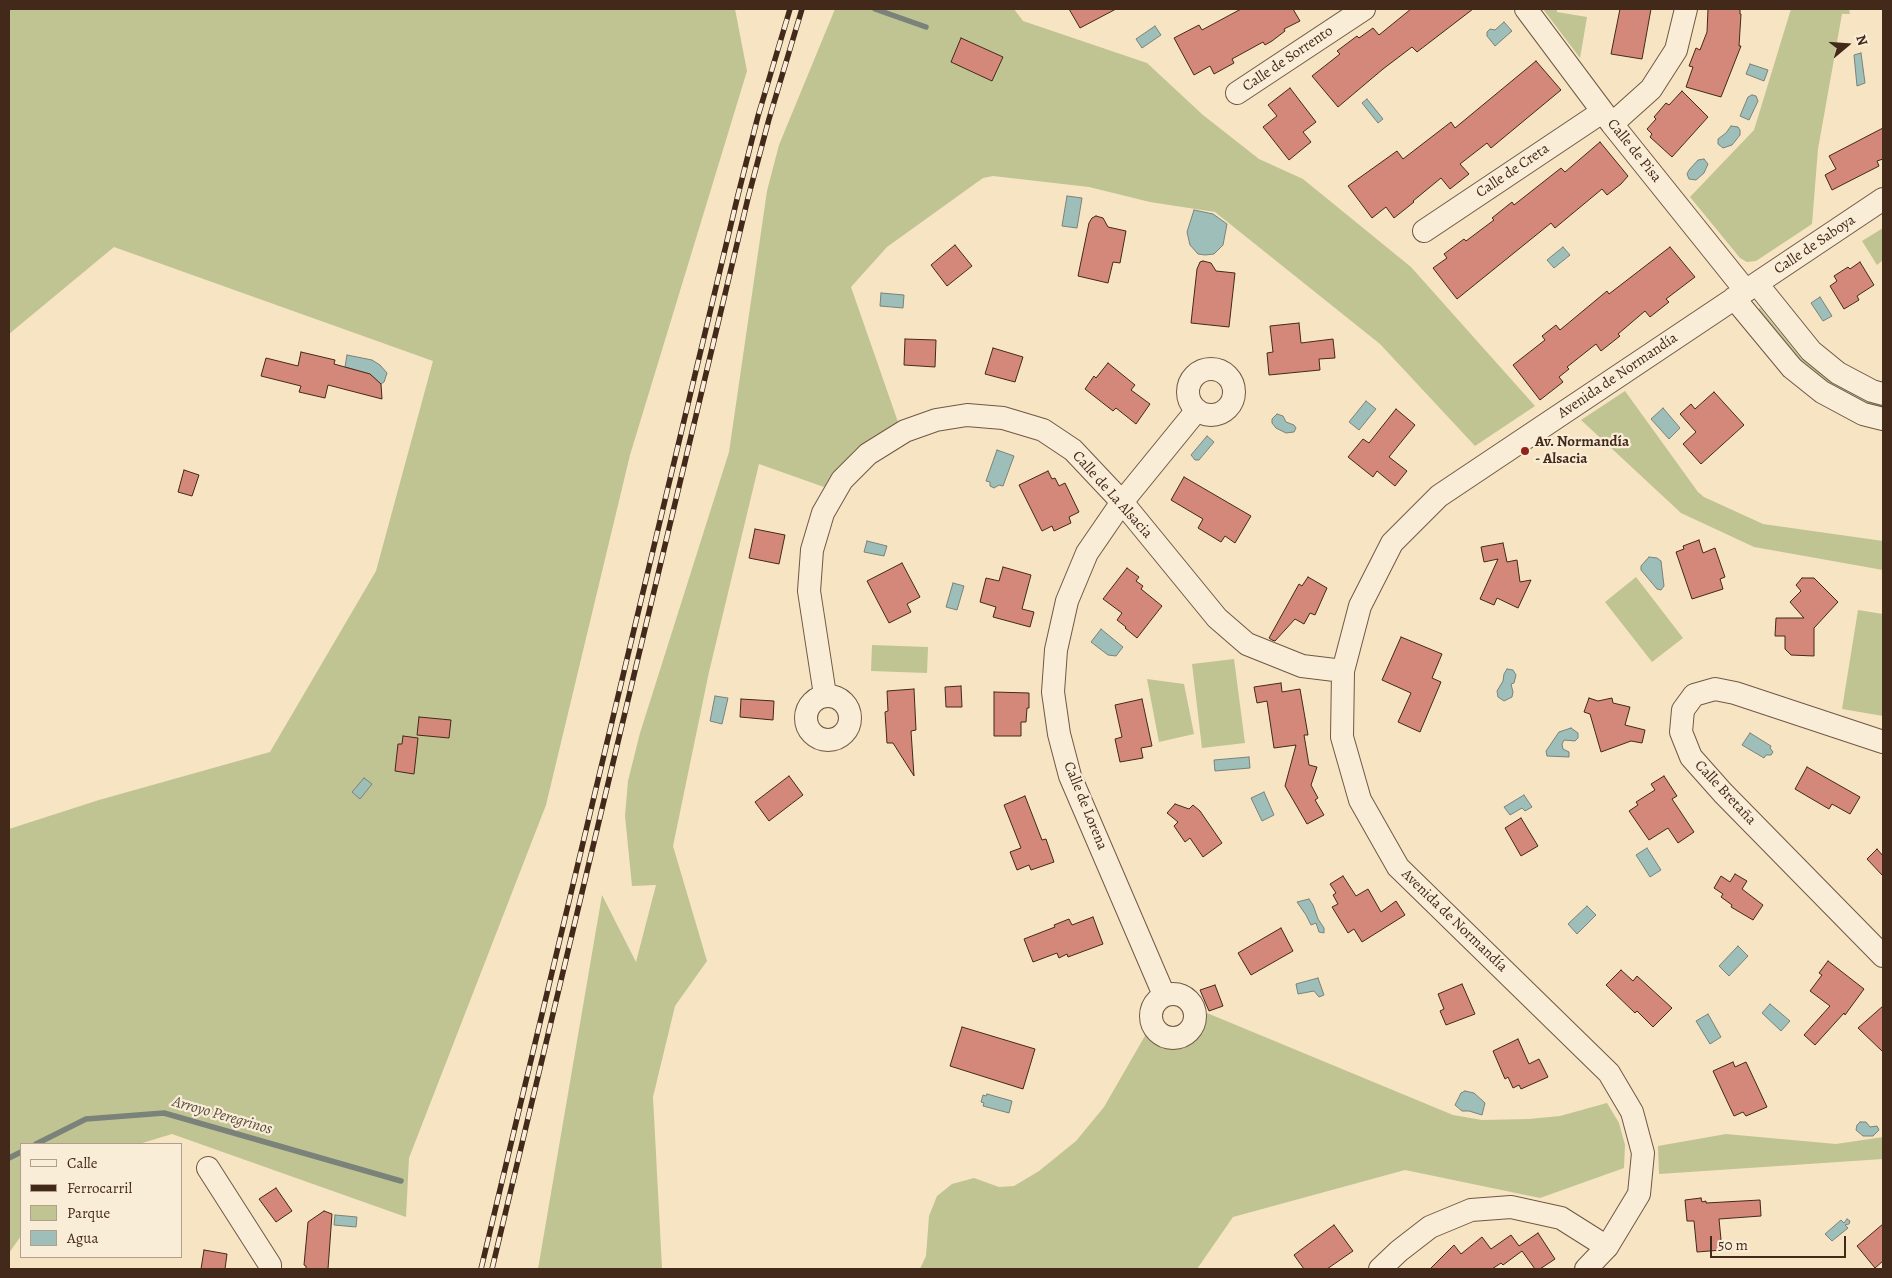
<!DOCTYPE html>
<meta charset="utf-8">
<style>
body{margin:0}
#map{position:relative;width:1892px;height:1278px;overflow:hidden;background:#f7e4c3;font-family:Alegreya,serif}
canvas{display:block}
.frame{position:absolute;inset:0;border:10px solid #43291a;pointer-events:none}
.legend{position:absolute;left:20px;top:1143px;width:162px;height:115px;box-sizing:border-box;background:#faedd8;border:1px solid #b19f8c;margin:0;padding:6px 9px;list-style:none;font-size:15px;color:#43291a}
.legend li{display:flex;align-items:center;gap:10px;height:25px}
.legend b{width:25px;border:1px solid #b19f8c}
.north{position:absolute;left:1822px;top:20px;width:50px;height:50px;-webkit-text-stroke:4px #faedd8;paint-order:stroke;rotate:72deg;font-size:14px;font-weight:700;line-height:20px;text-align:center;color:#43291a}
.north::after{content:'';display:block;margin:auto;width:18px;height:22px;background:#43291a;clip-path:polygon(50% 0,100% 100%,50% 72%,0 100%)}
.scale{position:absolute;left:1710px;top:1236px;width:136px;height:22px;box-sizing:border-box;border:2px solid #43291a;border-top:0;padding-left:6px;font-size:15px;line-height:18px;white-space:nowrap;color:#43291a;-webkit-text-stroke:4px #faedd8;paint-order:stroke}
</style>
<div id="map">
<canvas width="1892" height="1278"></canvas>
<div class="frame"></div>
<ul class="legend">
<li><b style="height:6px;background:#faedd8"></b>Calle</li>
<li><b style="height:6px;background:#43291a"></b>Ferrocarril</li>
<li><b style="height:14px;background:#bfc492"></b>Parque</li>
<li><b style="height:14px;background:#9ebeb9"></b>Agua</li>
</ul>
<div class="north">N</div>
<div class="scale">50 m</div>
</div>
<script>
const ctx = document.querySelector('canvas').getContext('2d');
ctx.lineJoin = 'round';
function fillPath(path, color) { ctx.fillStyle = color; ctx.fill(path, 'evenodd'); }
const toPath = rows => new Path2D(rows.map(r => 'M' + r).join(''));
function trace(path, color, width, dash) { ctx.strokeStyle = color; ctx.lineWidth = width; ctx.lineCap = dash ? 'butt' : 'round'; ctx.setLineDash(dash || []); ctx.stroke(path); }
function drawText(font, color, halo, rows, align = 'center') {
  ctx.font = font + ' Alegreya,serif'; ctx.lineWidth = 4.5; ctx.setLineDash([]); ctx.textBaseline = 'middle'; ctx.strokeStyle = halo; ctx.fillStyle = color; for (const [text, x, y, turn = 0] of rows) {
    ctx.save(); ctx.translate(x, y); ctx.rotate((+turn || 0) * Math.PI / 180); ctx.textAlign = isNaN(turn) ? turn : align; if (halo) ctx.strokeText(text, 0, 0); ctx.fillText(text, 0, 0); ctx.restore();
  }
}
fillPath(toPath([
 [9,9,735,9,747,71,630,455,546,805,409,1158,406,1217,172,1134,139,1144,21,1144,21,1236,9,1253,9,829,99,800,270,752,376,571,433,361,114,247,9,334],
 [835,9,1014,9,1023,21,1147,63,1203,115,1259,159,1303,179,1411,267,1535,406,1475,446,1380,344,1215,212,1150,202,1089,187,993,176,983,178,887,247,851,287,898,422,873,437,855,450,824,487,759,464,709,672,673,846,707,961,675,1006,653,1097,662,1268,666,1269,538,1269,602,895,636,962,656,885,632,886,625,816,628,781,640,733,729,452,767,191,779,145],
 [1543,9,1557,9,1557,12,1587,17,1580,58],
 [1791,9,1849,9,1850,14,1842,14,1818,149,1812,224,1756,261,1747,262,1740,258,1690,197,1754,130],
 [1883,228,1883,260,1877,265,1862,241],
 [1760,308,1801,358,1830,381,1868,401,1883,405,1883,409,1866,405,1827,384,1798,361,1757,311,1758,309],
 [1625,391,1698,492,1704,497,1763,524,1883,541,1883,570,1754,547,1681,513,1581,420],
 [1636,577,1683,638,1652,662,1605,602],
 [1858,610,1883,614,1883,716,1842,709],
 [872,645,928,647,927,673,871,671],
 [1234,659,1245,743,1202,748,1192,664],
 [1147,679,1184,684,1194,734,1159,742],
 [1207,1013,1453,1115,1482,1120,1529,1119,1560,1116,1607,1103,1619,1123,1625,1145,1624,1168,1540,1198,1405,1170,1233,1217,1197,1269,920,1269,926,1256,929,1216,937,1196,952,1184,974,1178,999,1187,1014,1186,1039,1171,1076,1141,1104,1107,1146,1034,1154,1042,1164,1047,1174,1049,1185,1047,1194,1042,1202,1034,1206,1024],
 [1726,1134,1836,1144,1883,1137,1883,1159,1659,1174,1658,1146]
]), '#bfc492');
const water = toPath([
 [1504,22,1512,31,1495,46,1487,36,1487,32,1490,29,1495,30,1504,22],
 [1155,26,1161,35,1142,48,1136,39,1155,26],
 [1861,53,1865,83,1857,86,1854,55,1861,53],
 [1750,64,1768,70,1764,81,1746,74,1750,64],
 [1752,95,1756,96,1758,101,1749,120,1740,116,1748,97,1752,95],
 [1367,99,1383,119,1378,123,1362,103,1367,99],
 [1731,126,1738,127,1740,130,1740,135,1732,145,1723,148,1718,144,1718,139,1726,133,1731,126],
 [1704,159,1708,164,1704,173,1696,180,1689,179,1687,174,1689,170,1698,160,1704,159],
 [1067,196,1082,198,1077,228,1062,226,1067,196],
 [1194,210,1213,214,1227,224,1223,245,1214,254,1205,255,1198,254,1190,245,1187,232,1194,210],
 [1563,247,1570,255,1554,268,1547,260,1563,247],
 [881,293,904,295,903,308,880,306,881,293],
 [1820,297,1832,316,1823,321,1811,303,1820,297],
 [347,355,372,360,380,365,387,373,384,382,381,384,370,374,345,367,347,355],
 [1366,401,1376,409,1359,430,1349,422,1366,401],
 [1663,408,1680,428,1669,439,1651,419,1663,408],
 [1277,414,1283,416,1286,422,1294,425,1296,428,1294,432,1286,433,1276,428,1272,423,1272,419,1277,414],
 [1207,436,1214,442,1199,460,1195,460,1191,455,1207,436],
 [997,450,1014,456,1003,486,999,485,994,488,990,486,990,482,986,481,997,450],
 [867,541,887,546,884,556,864,552,867,541],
 [1649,557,1657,558,1661,561,1664,586,1661,590,1657,589,1641,570,1641,566,1649,557],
 [953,583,964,586,957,610,946,607,953,583],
 [1101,629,1123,647,1116,656,1108,655,1091,642,1101,629],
 [1507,669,1513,670,1516,675,1514,683,1511,684,1513,692,1512,697,1504,701,1498,697,1497,691,1503,681,1504,674,1507,669],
 [715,696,728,698,722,724,710,721,715,696],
 [1571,728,1578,733,1578,738,1575,741,1564,740,1562,744,1563,749,1569,752,1569,757,1547,756,1546,751,1559,732,1571,728],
 [1750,733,1771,746,1770,748,1773,752,1771,755,1766,755,1764,758,1742,745,1750,733],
 [1249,757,1250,768,1215,771,1214,760,1249,757],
 [364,778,372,784,360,799,352,792,364,778],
 [1264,792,1274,815,1262,821,1251,798,1264,792],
 [1524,795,1532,807,1525,811,1522,808,1510,815,1504,807,1524,795],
 [1647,848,1661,870,1650,877,1636,855,1647,848],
 [1309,899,1313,905,1318,919,1324,928,1324,933,1319,932,1316,923,1311,925,1306,915,1297,902,1309,899],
 [1587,906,1596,915,1577,934,1568,924,1587,906],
 [1738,946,1748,956,1729,976,1719,966,1738,946],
 [1318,978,1324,995,1319,997,1314,991,1298,994,1296,984,1318,978],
 [1770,1004,1790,1021,1781,1031,1762,1013,1770,1004],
 [1708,1014,1721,1037,1710,1044,1696,1021,1708,1014],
 [1465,1091,1474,1093,1485,1103,1482,1115,1469,1111,1462,1111,1455,1105,1461,1093,1465,1091],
 [987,1094,1012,1101,1009,1113,983,1106,984,1103,981,1102,983,1095,986,1096,987,1094],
 [1860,1122,1866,1122,1870,1127,1877,1126,1879,1130,1873,1136,1863,1136,1856,1130,1857,1125,1860,1122],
 [335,1215,357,1217,356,1227,334,1225,335,1215],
 [1847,1219,1850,1221,1849,1224,1845,1225,1848,1228,1832,1241,1825,1234,1841,1220,1844,1223,1847,1219]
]);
fillPath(water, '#9ebeb9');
trace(water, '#7a8279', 1);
trace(toPath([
 [875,9,926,27],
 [36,1144,86,1119,164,1113,401,1181],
 [9,1158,21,1152]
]), '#7a8279', 5.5);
const building = toPath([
 [1069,9,1116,9,1080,28,1069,9],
 [1241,9,1293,9,1300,21,1284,29,1285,31,1272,41,1265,45,1263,42,1232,59,1234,63,1214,74,1210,66,1194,75,1174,38,1199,25,1202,30,1241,9],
 [1411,9,1473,9,1417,52,1412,47,1383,69,1338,107,1312,76,1340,54,1337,51,1357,36,1359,38,1373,28,1379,35,1411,9],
 [1620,9,1651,9,1642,59,1611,54,1620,9],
 [1708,9,1740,9,1740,14,1741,14,1739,46,1741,46,1721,97,1686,87,1693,67,1689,66,1696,48,1700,50,1707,32,1708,9],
 [961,38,1003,57,992,81,951,62,961,38],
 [1536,61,1561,90,1491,148,1487,143,1460,164,1469,174,1450,189,1441,178,1413,201,1414,202,1394,218,1386,207,1372,218,1348,186,1397,151,1403,159,1451,122,1455,128,1536,61],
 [1290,88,1316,122,1303,132,1311,142,1289,160,1263,127,1277,116,1268,105,1290,88],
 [1682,91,1708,117,1672,157,1650,137,1652,134,1647,129,1656,119,1654,117,1666,103,1669,105,1682,91],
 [1883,128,1883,159,1877,161,1879,166,1832,190,1825,175,1836,169,1829,156,1883,128],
 [1600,142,1628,176,1621,184,1607,195,1602,189,1555,228,1551,223,1457,299,1433,268,1447,258,1444,254,1464,239,1466,241,1494,220,1492,218,1512,202,1514,205,1561,168,1565,172,1600,142],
 [1096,216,1103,218,1108,227,1126,231,1120,263,1113,262,1108,283,1078,276,1089,223,1092,218,1096,216],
 [955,245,972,266,947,286,931,265,955,245],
 [1670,247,1695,277,1666,299,1669,302,1650,317,1645,311,1618,334,1620,336,1601,351,1596,344,1567,367,1569,369,1559,377,1563,382,1540,400,1513,365,1545,340,1542,336,1556,325,1560,330,1607,291,1609,294,1670,247],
 [1203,261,1211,263,1216,271,1235,273,1229,327,1191,323,1197,269,1200,262,1203,261],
 [1860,262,1874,285,1857,296,1859,300,1844,309,1830,286,1837,281,1834,276,1848,267,1850,269,1860,262],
 [1299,323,1301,343,1333,339,1335,358,1319,359,1320,370,1269,375,1267,353,1273,352,1270,326,1299,323],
 [905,339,936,340,935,367,904,365,905,339],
 [993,348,1023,357,1015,382,985,374,993,348],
 [301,352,335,360,334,364,370,374,381,384,382,399,328,385,325,398,299,392,301,386,261,376,266,358,298,366,301,352],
 [1108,363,1135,385,1131,390,1150,404,1136,424,1116,408,1113,411,1085,389,1094,376,1096,378,1108,363],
 [1714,392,1744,425,1701,464,1683,444,1696,432,1680,414,1691,404,1695,409,1714,392],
 [1396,409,1415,425,1389,457,1407,471,1395,486,1377,471,1373,477,1348,457,1363,439,1369,443,1396,409],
 [184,470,199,475,192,496,178,492,184,470],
 [1048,471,1052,479,1055,478,1059,486,1065,483,1079,512,1069,517,1071,523,1054,531,1052,526,1042,531,1019,485,1048,471],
 [1184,477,1251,516,1235,543,1225,536,1221,542,1198,528,1203,519,1171,500,1184,477],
 [755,529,785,535,779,564,749,558,755,529],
 [1699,540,1703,553,1715,548,1725,577,1720,579,1723,589,1692,599,1676,552,1684,549,1683,546,1699,540],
 [1503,543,1507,562,1517,560,1520,582,1531,580,1518,608,1497,598,1494,605,1480,599,1498,559,1484,562,1481,547,1503,543],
 [902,563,920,597,907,604,911,612,889,623,867,581,902,563],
 [1003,567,1031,575,1022,609,1034,612,1030,627,993,617,996,607,980,602,986,578,999,581,1003,567],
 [1127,568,1139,577,1136,581,1143,586,1141,589,1162,606,1137,638,1125,628,1126,627,1117,620,1122,613,1103,599,1127,568],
 [1308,577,1327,588,1315,615,1310,613,1304,624,1295,619,1275,641,1272,640,1269,638,1299,584,1302,586,1308,577],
 [1802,578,1814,578,1838,602,1814,628,1814,656,1791,655,1785,649,1785,636,1775,636,1776,618,1804,618,1790,602,1801,591,1796,585,1802,578],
 [1401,637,1442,654,1432,678,1441,682,1420,732,1398,722,1411,693,1382,680,1401,637],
 [1281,683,1282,692,1300,689,1308,735,1304,735,1309,765,1317,767,1311,785,1318,798,1315,800,1324,815,1307,824,1285,786,1296,745,1274,748,1267,701,1257,703,1254,687,1281,683],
 [961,686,962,707,946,707,945,687,961,686],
 [914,689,916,730,911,731,914,776,893,743,887,743,885,712,888,711,887,691,914,689],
 [994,692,1029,693,1029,708,1027,708,1026,722,1021,722,1021,736,994,736,994,692],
 [1589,698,1598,701,1612,698,1613,703,1630,707,1625,725,1645,730,1642,743,1631,741,1601,752,1590,714,1584,712,1589,698],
 [741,699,774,701,773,720,740,717,741,699],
 [1142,699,1152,746,1141,748,1143,758,1120,762,1115,739,1122,737,1115,705,1142,699],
 [419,717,451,720,449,738,417,735,419,717],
 [403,736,418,738,414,774,395,771,398,744,402,744,403,736],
 [1807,767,1860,797,1850,814,1832,804,1829,809,1795,789,1807,767],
 [789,776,803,795,769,821,755,802,789,776],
 [1664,776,1677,796,1672,799,1694,832,1678,843,1668,828,1649,840,1629,811,1638,805,1636,802,1655,790,1651,784,1664,776],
 [1025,796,1042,840,1046,839,1054,862,1031,870,1029,865,1017,870,1010,852,1021,848,1004,805,1025,796],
 [1175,804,1189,809,1193,805,1200,811,1222,843,1203,857,1190,838,1185,842,1174,826,1178,822,1167,813,1175,804],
 [1521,818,1538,846,1521,856,1505,828,1521,818],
 [1877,849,1883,856,1883,876,1867,859,1877,849],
 [1735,874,1747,881,1742,889,1763,905,1753,920,1731,907,1732,905,1721,897,1723,894,1714,888,1721,876,1730,882,1735,874],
 [1343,876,1356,896,1368,889,1381,912,1396,901,1405,915,1362,942,1354,929,1348,933,1332,907,1338,904,1333,895,1336,893,1330,884,1343,876],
 [1093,917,1103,944,1068,957,1067,954,1059,958,1057,953,1033,962,1024,939,1055,927,1054,925,1069,919,1072,925,1093,917],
 [1281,928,1293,951,1251,975,1238,953,1281,928],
 [1828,961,1864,989,1845,1015,1844,1013,1815,1045,1804,1035,1830,1006,1810,991,1822,975,1819,973,1828,961],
 [1621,970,1633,981,1637,976,1672,1008,1653,1027,1637,1011,1635,1013,1606,985,1621,970],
 [1462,984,1475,1014,1446,1025,1440,1011,1444,1009,1438,994,1462,984],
 [1215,985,1223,1006,1209,1011,1200,990,1215,985],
 [1883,1006,1883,1052,1858,1028,1883,1006],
 [962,1027,1035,1049,1023,1089,950,1066,962,1027],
 [1518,1039,1529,1064,1539,1059,1548,1077,1521,1089,1519,1085,1513,1088,1508,1077,1505,1079,1493,1051,1518,1039],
 [1733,1062,1735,1067,1746,1062,1767,1107,1746,1116,1743,1112,1734,1116,1713,1071,1733,1062],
 [276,1188,292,1211,276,1222,259,1199,276,1188],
 [1701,1198,1702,1202,1706,1201,1706,1203,1760,1200,1761,1216,1719,1219,1722,1250,1697,1252,1694,1221,1687,1221,1685,1200,1701,1198],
 [324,1211,332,1214,328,1269,306,1269,306,1266,304,1265,308,1222,324,1211],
 [1883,1224,1883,1261,1875,1268,1857,1246,1883,1224],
 [1334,1225,1353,1251,1327,1269,1304,1269,1294,1255,1334,1225],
 [1538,1233,1555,1259,1540,1269,1535,1269,1522,1251,1503,1265,1501,1263,1492,1269,1430,1269,1454,1245,1461,1254,1482,1237,1491,1249,1511,1235,1519,1246,1538,1233],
 [204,1250,227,1254,225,1269,201,1269,204,1250]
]);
fillPath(building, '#d38879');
trace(building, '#43291a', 1);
const street = toPath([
 [1526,9,1612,124,1746,291],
 [1237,93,1364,9],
 [1612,124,1651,89,1676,50,1686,9],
 [1424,231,1602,112],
 [1757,284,1811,351,1838,373,1872,391,1883,394],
 [1734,298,1792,368,1822,392,1863,414,1883,419],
 '1188 392a23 23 0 1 1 46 0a23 23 0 1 1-46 0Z',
 [825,695,809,591,812,550,823,513,842,480,868,454,905,431,936,420,967,415,1003,418,1043,430,1073,450,1122,502,1217,618,1247,644,1302,666,1343,671],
 '806 718a22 22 0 1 1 44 0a22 22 0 1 1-44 0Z',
 [1883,742,1735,693,1715,689,1694,695,1683,710,1681,732,1691,757,1723,793,1883,956],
 '1151 1016a22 22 0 1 1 44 0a22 22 0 1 1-44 0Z',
 [1164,995,1070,776,1059,734,1053,692,1056,650,1067,601,1087,553,1122,502,1197,410],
 [208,1168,270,1265,270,1269],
 [1380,1269,1399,1251,1430,1227,1471,1210,1511,1207,1561,1218,1607,1247],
 [1586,1269,1607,1247,1639,1194,1643,1153,1632,1112,1609,1073,1398,867,1360,800,1342,737,1343,671,1360,606,1392,543,1439,496,1883,199]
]);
trace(street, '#705844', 24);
trace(street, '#faedd8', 22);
const rail = toPath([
 [481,1269,738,195,758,116,790,9],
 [492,1269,748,198,769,119,802,9]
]);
trace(rail, '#43291a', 5.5);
trace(rail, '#faedd8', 4, [11]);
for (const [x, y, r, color] of [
 [1525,451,5,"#8f2418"]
]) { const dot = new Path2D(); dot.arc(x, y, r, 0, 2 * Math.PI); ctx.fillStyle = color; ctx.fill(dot); trace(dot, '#faedd8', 2); }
drawText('15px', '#43291a', '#faedd8', [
 ["Calle de Sorrento",1288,59,-34],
 ["Calle de Pisa",1634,151,51],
 ["Calle de Creta",1513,171,-34],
 ["Calle de Saboya",1815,245,-34],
 ["Avenida de Normandía",1618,376,-34],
 ["Calle de La Alsacia",1112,495,48],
 ["Calle Bretaña",1725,793,47],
 ["Calle de Lorena",1085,806,68],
 ["Avenida de Normandía",1454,921,44]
]);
drawText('bold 15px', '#43291a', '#faedd8', [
 ["Av. Normandía",1535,442],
 ["- Alsacia",1535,459]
], 'left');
drawText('italic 16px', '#5a4e42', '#faedd8', [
 ["Arroyo Peregrinos",222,1116,16]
]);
</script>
